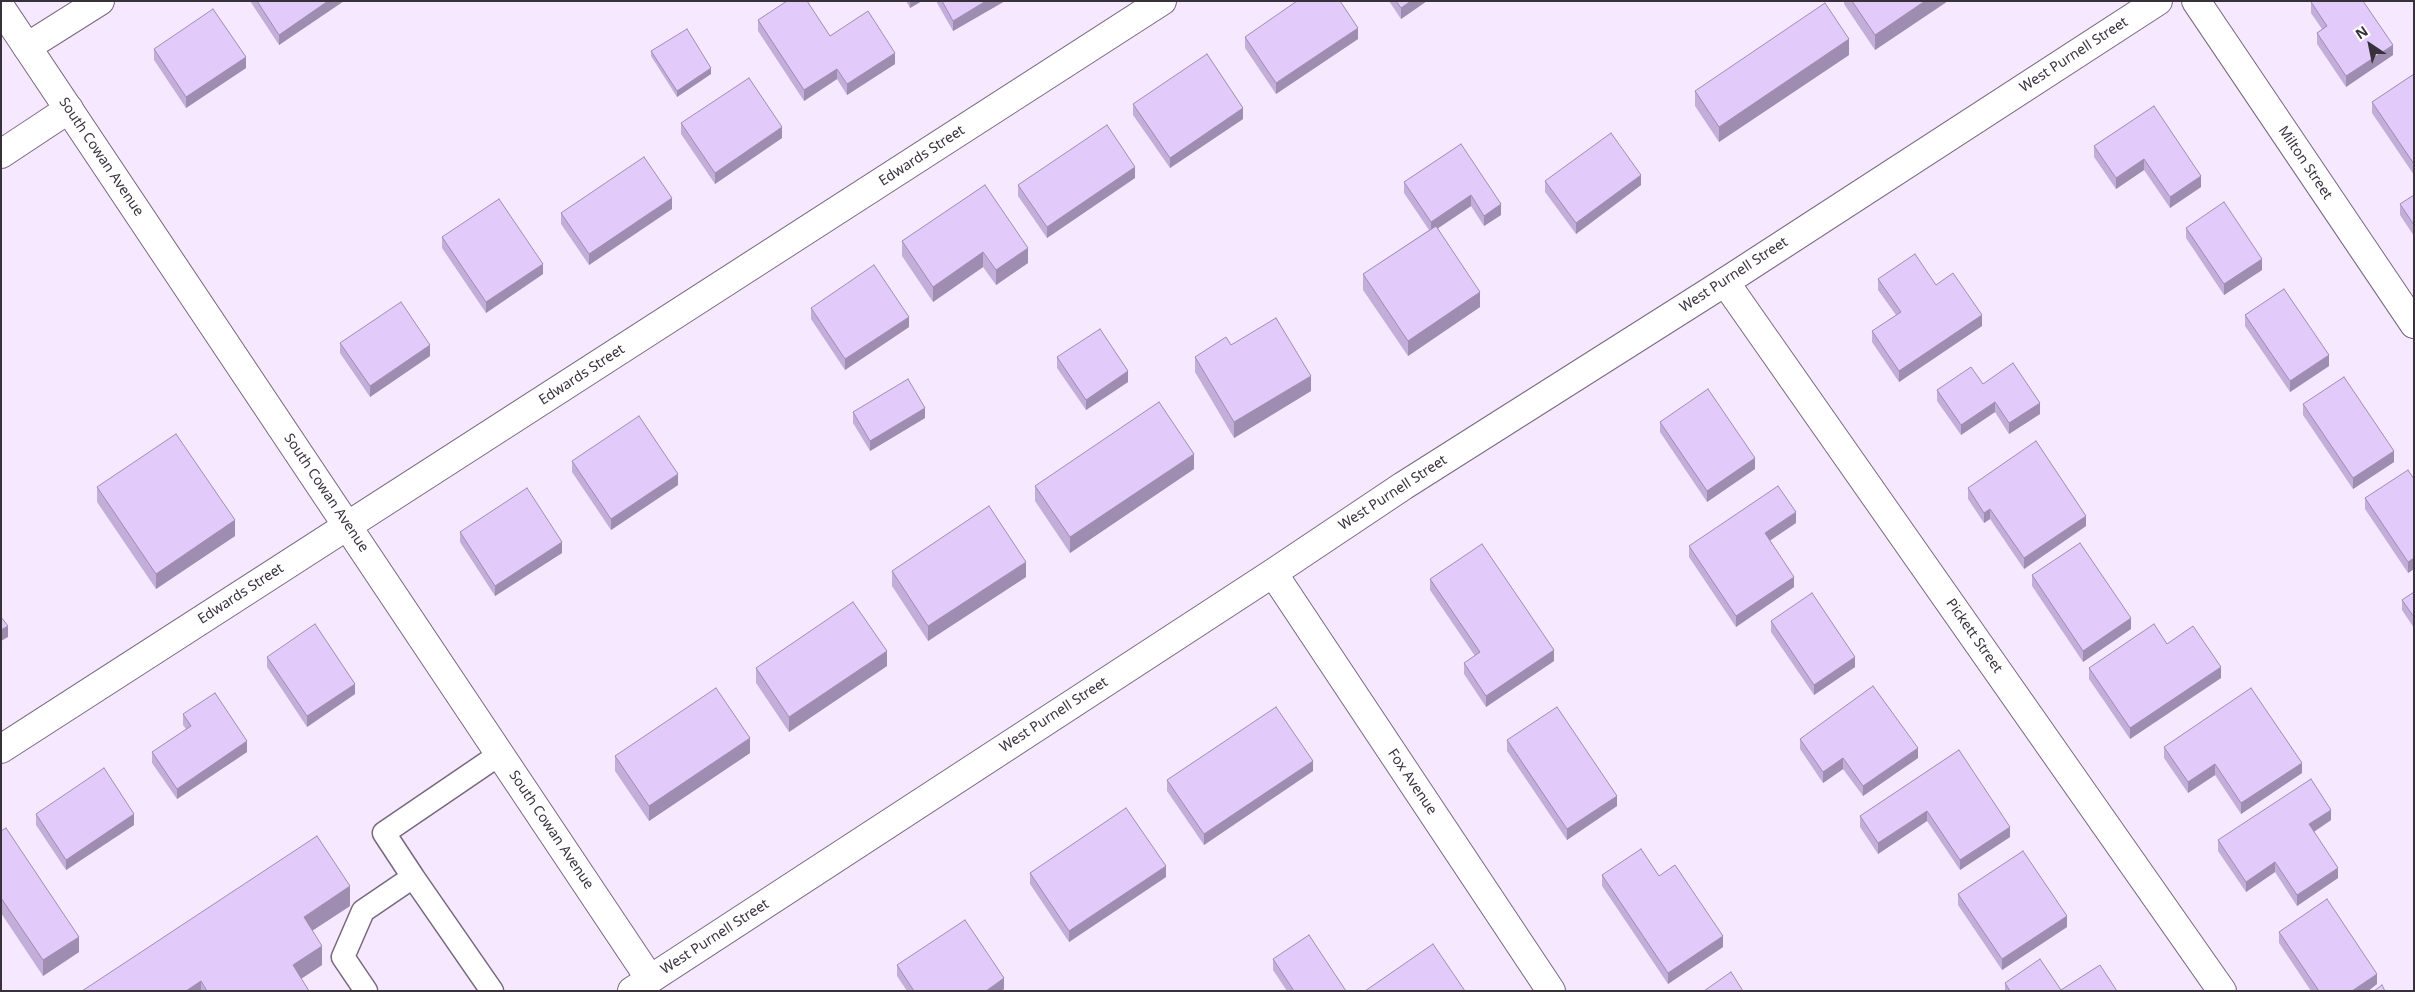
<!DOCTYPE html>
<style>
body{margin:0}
#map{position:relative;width:2415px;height:992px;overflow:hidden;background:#f6e9ff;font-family:"Noto Sans",sans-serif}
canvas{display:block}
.frame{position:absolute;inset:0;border:2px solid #38313c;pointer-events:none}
.north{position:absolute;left:2345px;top:20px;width:50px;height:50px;-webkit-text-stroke:4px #fff;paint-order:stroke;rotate:326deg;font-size:14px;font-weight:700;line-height:20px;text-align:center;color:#38313c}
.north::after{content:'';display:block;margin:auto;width:18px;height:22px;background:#38313c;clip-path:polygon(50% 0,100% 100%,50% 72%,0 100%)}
</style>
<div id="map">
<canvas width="2415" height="992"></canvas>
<div class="frame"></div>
<div class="north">N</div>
</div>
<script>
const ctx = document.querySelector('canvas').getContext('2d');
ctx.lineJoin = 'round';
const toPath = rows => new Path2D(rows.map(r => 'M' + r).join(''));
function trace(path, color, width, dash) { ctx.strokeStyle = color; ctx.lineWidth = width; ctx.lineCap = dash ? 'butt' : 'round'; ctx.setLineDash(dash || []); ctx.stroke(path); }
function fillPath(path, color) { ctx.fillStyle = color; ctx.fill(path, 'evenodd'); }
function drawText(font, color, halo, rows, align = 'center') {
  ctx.font = font + ' "Noto Sans",sans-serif'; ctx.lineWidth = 4; ctx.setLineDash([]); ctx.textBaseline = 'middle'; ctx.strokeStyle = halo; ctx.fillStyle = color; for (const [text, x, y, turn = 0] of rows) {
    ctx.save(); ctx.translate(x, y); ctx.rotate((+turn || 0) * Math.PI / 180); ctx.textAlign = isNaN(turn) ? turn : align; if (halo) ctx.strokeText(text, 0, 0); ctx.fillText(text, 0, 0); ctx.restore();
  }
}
const service = toPath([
 [413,877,384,833,500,754],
 [366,991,343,957,363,911,413,877,492,991]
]);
const minor = toPath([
 [2196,1,2414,324],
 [27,47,100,1],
 [1,154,69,109],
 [1725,282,2222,991],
 [1,749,1162,1]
]);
const tertiary = toPath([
 [1,8,650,979],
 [1273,573,1551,991],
 [632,991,1273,573,1403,486,1725,282,2158,1]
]);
trace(service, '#776880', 25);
trace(minor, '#776880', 30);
trace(tertiary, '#776880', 30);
trace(service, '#fff', 22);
trace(minor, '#fff', 28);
trace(tertiary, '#fff', 28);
fillPath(toPath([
 [250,1,344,1,279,45],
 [906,1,922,1,910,8],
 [936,1,1005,1,953,31],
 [1389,1,1427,1,1401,19],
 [1844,1,1948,1,1875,50,1844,4],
 [2311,2,2393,55,2346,87,2317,44,2317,33,2322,29,2311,13],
 [758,20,830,36,895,64,847,95,837,79,804,101,758,31],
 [1245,37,1358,39,1276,94,1245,48],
 [154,49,246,68,186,108,154,60],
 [651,51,711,74,677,97,651,56],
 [1849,55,1719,142,1695,106,1695,91],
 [2414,74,2414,175,2372,113,2372,102],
 [1133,104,1243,119,1170,168,1133,115],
 [2154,106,2201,187,2170,208,2144,170,2116,189,2094,157,2094,146],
 [681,123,782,138,715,184,681,134],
 [1461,144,1501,215,1484,226,1471,206,1438,228,1480,307,1408,356,1363,290,1363,274,1429,230,1404,193,1404,182],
 [1135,178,1047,238,1018,196,1018,185],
 [1545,181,1641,185,1576,234,1545,192],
 [985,185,1028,263,996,285,983,267,933,302,902,256,902,241],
 [2414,195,2414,236,2400,215,2400,204],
 [672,209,589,265,561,224,561,213],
 [2186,228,2262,270,2224,295,2186,238],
 [442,237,543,274,486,313,442,248],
 [1878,279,1936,285,1982,326,1899,382,1872,342,1872,331,1896,315,1878,290],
 [811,308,909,327,845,370,811,319],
 [2245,315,2329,366,2290,392,2245,326],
 [340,343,430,356,370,397,340,353],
 [1057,357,1128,382,1086,410,1057,368],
 [1195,357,1311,391,1234,438,1195,372],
 [1983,384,2040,414,2009,434,1995,412,1961,435,1937,401,1937,390],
 [2303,404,2394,462,2353,489,2303,415],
 [853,412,925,418,870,451,853,423],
 [1660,422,1755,469,1707,502,1660,432],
 [572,461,678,485,611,530,572,472],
 [1194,469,1070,553,1035,501,1035,486],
 [2414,479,2414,569,2408,573,2365,509,2365,498],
 [97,487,235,536,156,589,97,502],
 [1968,488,2086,526,2024,569,1990,519,1984,523,1968,499],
 [1796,523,1770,540,1794,587,1736,627,1689,557,1689,546],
 [460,532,562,553,495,596,460,542],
 [892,571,1026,577,928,641,892,586],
 [2032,575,2131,629,2083,662,2032,586],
 [1430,579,1554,661,1486,707,1464,674,1464,663,1475,656,1430,590],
 [2414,592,2414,628,2402,610,2402,600],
 [1771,621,1855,667,1814,695,1771,632],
 [2167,644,2221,678,2130,739,2089,679,2089,668],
 [267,657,355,694,307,727,267,667],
 [887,666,789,732,756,683,756,668],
 [183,714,247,752,177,799,152,763,152,752,186,729,183,725],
 [1800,739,1918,758,1863,796,1843,769,1823,783,1800,749],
 [1507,740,1617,806,1567,840,1507,751],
 [2164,747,2302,773,2241,814,2215,775,2188,793,2164,758],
 [1959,750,2010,837,1960,870,1927,821,1878,854,1860,827,1860,816],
 [750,753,649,821,615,771,615,756],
 [1313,771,1204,845,1167,791,1167,780],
 [36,814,134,825,66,870,36,825],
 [2331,820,2314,832,2338,878,2297,906,2275,872,2246,892,2218,851,2218,840],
 [1,831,79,952,43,976,1,913],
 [1030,873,1166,877,1069,942,1030,884],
 [1602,875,1659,876,1723,947,1668,984,1602,886],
 [1958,894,2067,927,2002,970,1958,905],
 [350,906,312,931,322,965,301,979,309,991,82,991],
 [2279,932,2377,984,2368,991,2311,991,2279,943],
 [1273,959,1346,991,1287,991,1273,970],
 [897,965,1004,989,1001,991,907,991,897,976],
 [2005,983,2061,990,2117,991,2005,991]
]), '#c2aed8');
fillPath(toPath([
 [328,1,344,1,279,45,279,35],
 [910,1,922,1,910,8],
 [986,1,1005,1,953,31,953,21],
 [1411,1,1427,1,1401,19,1401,8],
 [1925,1,1948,1,1875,50,1875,35],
 [1358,28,1358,39,1276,94,1276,83],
 [1849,39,1849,55,1719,142,1719,127],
 [2393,45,2393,55,2346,87,2346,76],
 [895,53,895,64,847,95,847,84],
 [246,57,246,68,186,108,186,97],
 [711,68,711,74,677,97,677,91],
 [837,69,837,79,804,101,804,90],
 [1243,108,1243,119,1170,168,1170,158],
 [782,127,782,138,715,184,715,173],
 [2144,159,2144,170,2116,189,2116,178],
 [1135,167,1135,178,1047,238,1047,227],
 [1641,175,1641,185,1576,234,1576,223],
 [2201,176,2201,187,2170,208,2170,197],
 [1471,195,1471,206,1431,233,1431,222],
 [672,198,672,209,589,265,589,254],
 [1501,204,1501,215,1484,226,1484,216],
 [1028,248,1028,263,996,285,996,270],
 [983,252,983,267,933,302,933,287],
 [2262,259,2262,270,2224,295,2224,284],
 [543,264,543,274,486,313,486,302],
 [1480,292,1480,307,1408,356,1408,341],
 [1982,315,1982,326,1899,382,1899,371],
 [909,317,909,327,845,370,845,359],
 [430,345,430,356,370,397,370,386],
 [2329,355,2329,366,2290,392,2290,381],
 [1128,371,1128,382,1086,410,1086,400],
 [1311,376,1311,391,1234,438,1234,422],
 [1995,402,1995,412,1961,435,1961,425],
 [2040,403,2040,414,2009,434,2009,423],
 [925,408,925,418,870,451,870,441],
 [2394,451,2394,462,2353,489,2353,478],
 [1194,454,1194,469,1070,553,1070,537],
 [1755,458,1755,469,1707,502,1707,491],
 [678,474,678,485,611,530,611,519],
 [1990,509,1990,519,1984,523,1984,513],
 [1796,512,1796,523,1765,544,1765,533],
 [2086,516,2086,526,2024,569,2024,558],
 [235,520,235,536,156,589,156,574],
 [562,542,562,553,495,596,495,586],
 [2414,558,2414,569,2408,573,2408,562],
 [1026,562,1026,577,928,641,928,626],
 [1794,577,1794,587,1736,627,1736,616],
 [2131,618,2131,629,2083,662,2083,651],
 [8,626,8,637,1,641,1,630],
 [1554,650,1554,661,1486,707,1486,696],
 [887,651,887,666,789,732,789,717],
 [1855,657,1855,667,1814,695,1814,685],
 [2221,667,2221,678,2130,739,2130,728],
 [355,684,355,694,307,727,307,716],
 [750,738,750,753,649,821,649,806],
 [247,741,247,752,177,799,177,789],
 [1918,748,1918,758,1863,796,1863,786],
 [1843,758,1843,769,1823,783,1823,772],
 [1313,761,1313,771,1204,845,1204,834],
 [2302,763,2302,773,2241,814,2241,803],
 [2215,764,2215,775,2188,793,2188,782],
 [1617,796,1617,806,1567,840,1567,829],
 [2331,810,2331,820,2309,835,2309,824],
 [1927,811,1927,821,1878,854,1878,843],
 [134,814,134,825,66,870,66,860],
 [2010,827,2010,837,1960,870,1960,860],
 [2275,862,2275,872,2246,892,2246,882],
 [1166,866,1166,877,1069,942,1069,931],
 [2338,868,2338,878,2297,906,2297,895],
 [350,886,350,906,304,936,304,917],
 [2067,916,2067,927,2002,970,2002,959],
 [1723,936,1723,947,1668,984,1668,973],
 [79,937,79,952,43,976,43,960],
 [322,946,322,965,293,984,293,965],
 [2377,974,2377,984,2368,991,2352,991],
 [1004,978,1004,989,1001,991,986,991],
 [201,981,201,991,186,991]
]), '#9e8db0');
const building = toPath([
 [257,1,328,1,279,35,257,1],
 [787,1,807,1,830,36,868,11,895,53,847,84,837,69,804,90,758,20,787,1],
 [942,1,986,1,953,21,942,1],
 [1297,1,1340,1,1358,28,1276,83,1245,37,1297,1],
 [1396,1,1411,1,1401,8,1396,1],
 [1852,1,1925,1,1875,35,1852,1],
 [2312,1,2363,1,2393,45,2346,76,2317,33,2327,26,2311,2,2312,1],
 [1825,3,1849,39,1719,127,1695,91,1825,3],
 [213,9,246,57,186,97,154,49,213,9],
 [687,29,711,68,677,91,651,51,687,29],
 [1207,54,1243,108,1170,158,1133,104,1207,54],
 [2414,74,2414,164,2372,102,2414,74],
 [749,78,782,127,715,173,681,123,749,78],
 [2154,106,2201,176,2170,197,2144,159,2116,178,2094,146,2154,106],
 [1107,125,1135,167,1047,227,1018,185,1107,125],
 [1611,133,1641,175,1576,223,1545,181,1611,133],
 [1461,144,1501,204,1484,216,1471,195,1431,222,1404,182,1461,144],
 [644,157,672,198,589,254,561,213,644,157],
 [985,185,1028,248,996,270,983,252,933,287,902,241,985,185],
 [2414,195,2414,225,2400,204,2414,195],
 [499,199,543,264,486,302,442,237,499,199],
 [2224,202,2262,259,2224,284,2186,228,2224,202],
 [1436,226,1480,292,1408,341,1363,274,1436,226],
 [1915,254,1936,285,1953,273,1982,315,1899,371,1872,331,1901,312,1878,279,1915,254],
 [874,265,909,317,845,359,811,308,874,265],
 [2284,289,2329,355,2290,381,2245,315,2284,289],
 [401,302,430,345,370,386,340,343,401,302],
 [1276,318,1311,376,1234,422,1195,357,1226,337,1231,345,1276,318],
 [1100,329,1128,371,1086,400,1057,357,1100,329],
 [2013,363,2040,403,2009,423,1995,402,1961,425,1937,390,1971,367,1983,384,2013,363],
 [2344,377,2394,451,2353,478,2303,404,2344,377],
 [908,379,925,408,870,441,853,412,908,379],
 [1708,389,1755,458,1707,491,1660,422,1708,389],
 [1159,402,1194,454,1070,537,1035,486,1159,402],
 [639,416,678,474,611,519,572,461,639,416],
 [176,434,235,520,156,574,97,487,176,434],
 [2036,441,2086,516,2024,558,1990,509,1984,513,1968,488,2036,441],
 [2408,470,2414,479,2414,558,2408,562,2365,498,2408,470],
 [1778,486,1796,512,1765,533,1794,577,1736,616,1689,546,1778,486],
 [527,488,562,542,495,586,460,532,527,488],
 [989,506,1026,562,928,626,892,571,989,506],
 [2080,543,2131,618,2083,651,2032,575,2080,543],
 [1482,544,1554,650,1486,696,1464,663,1480,652,1430,579,1482,544],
 [2414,592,2414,617,2402,600,2414,592],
 [1812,593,1855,657,1814,685,1771,621,1812,593],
 [853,602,887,651,789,717,756,668,853,602],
 [1,617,8,626,1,630,1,617],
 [315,624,355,684,307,716,267,657,315,624],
 [2154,624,2167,644,2193,626,2221,667,2130,728,2089,668,2154,624],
 [1873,686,1918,748,1863,786,1843,758,1823,772,1800,739,1873,686],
 [716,688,750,738,649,806,615,756,716,688],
 [2251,688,2302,763,2241,803,2215,764,2188,782,2164,747,2251,688],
 [215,693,247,741,177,789,152,752,191,726,183,714,215,693],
 [1276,707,1313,761,1204,834,1167,780,1276,707],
 [1557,707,1617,796,1567,829,1507,740,1557,707],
 [1959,750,2010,827,1960,860,1927,811,1878,843,1860,816,1959,750],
 [104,768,134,814,66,860,36,814,104,768],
 [2311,779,2331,810,2309,824,2338,868,2297,895,2275,862,2246,882,2218,840,2311,779],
 [1126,808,1166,866,1069,931,1030,873,1126,808],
 [6,828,79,937,43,960,1,898,1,831,6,828],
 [317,836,350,886,304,917,322,946,293,965,309,991,207,991,201,981,186,991,82,991,317,836],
 [1641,849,1659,876,1675,865,1723,936,1668,973,1602,875,1641,849],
 [2023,851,2067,916,2002,959,1958,894,2023,851],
 [2327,899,2377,974,2352,991,2319,991,2279,932,2327,899],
 [965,920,1004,978,986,991,914,991,897,965,965,920],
 [1309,935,1346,991,1294,991,1273,959,1309,935],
 [1433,944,1465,991,1365,991,1433,944],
 [2040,959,2061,990,2100,965,2117,991,2010,991,2005,983,2040,959],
 [1731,972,1743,991,1704,991,1731,972],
 [2382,985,2385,991,2374,991,2382,985]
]);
fillPath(building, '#e2cafb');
trace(building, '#9e8db0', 1);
drawText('14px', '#38313c', '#fff', [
 ["West Purnell Street",2074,55,-33],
 ["Edwards Street",922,156,-33],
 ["South Cowan Avenue",101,157,56],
 ["Milton Street",2305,163,56],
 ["West Purnell Street",1734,275,-33],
 ["Edwards Street",582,375,-33],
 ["South Cowan Avenue",326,493,56],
 ["West Purnell Street",1393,493,-33],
 ["Edwards Street",241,594,-33],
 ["Pickett Street",1974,636,55],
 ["West Purnell Street",1054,715,-33],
 ["Fox Avenue",1412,782,56],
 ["South Cowan Avenue",551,830,56],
 ["West Purnell Street",715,937,-33]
]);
</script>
